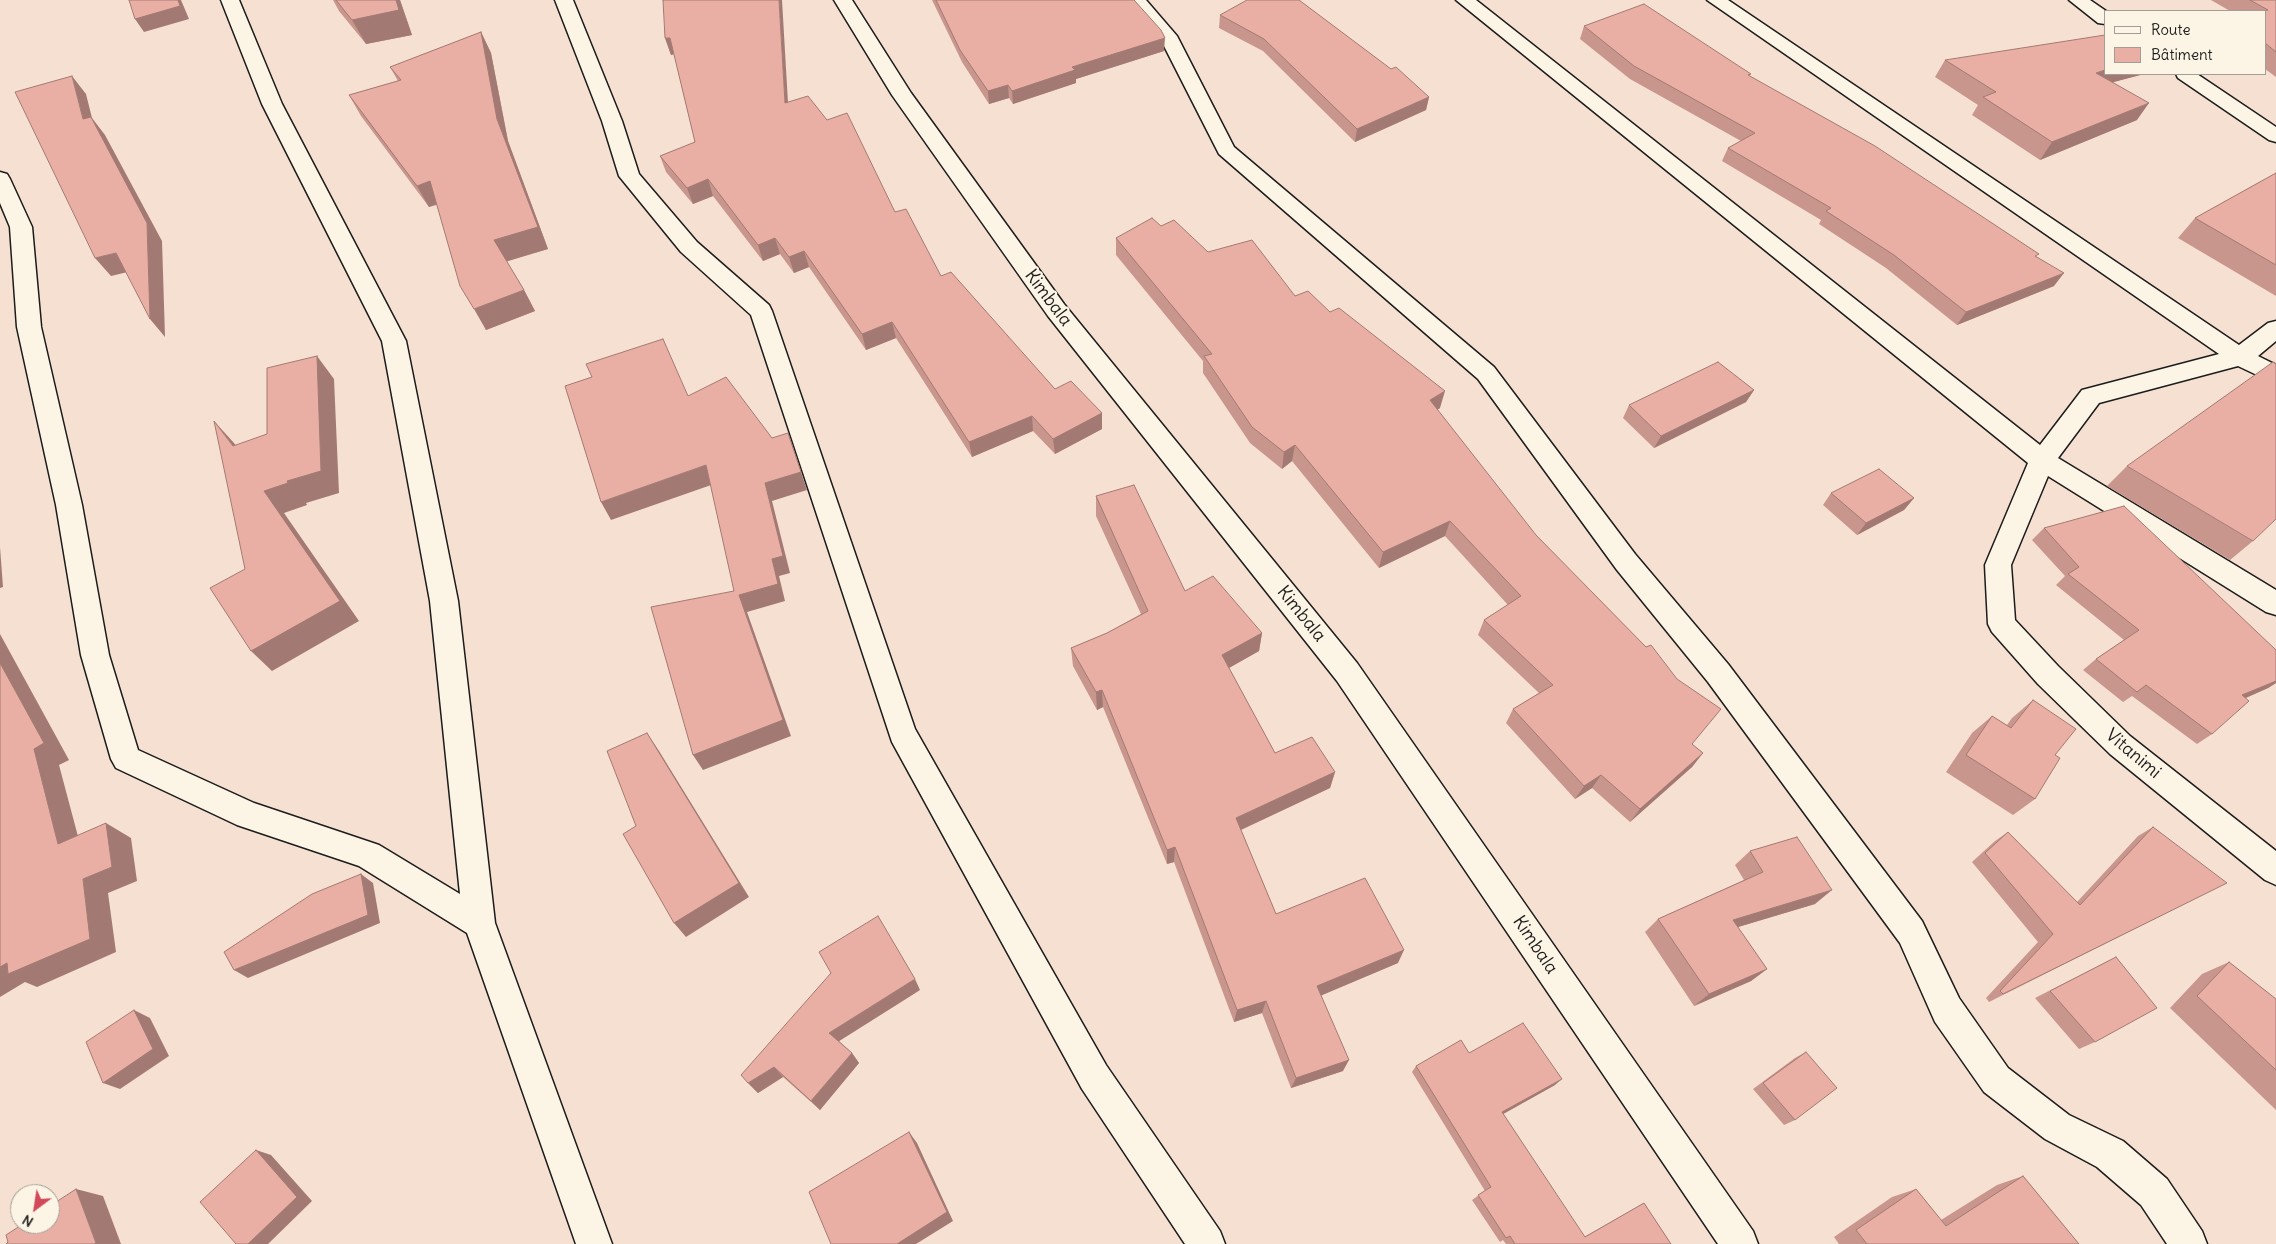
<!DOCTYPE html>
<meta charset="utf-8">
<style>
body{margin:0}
#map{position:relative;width:2276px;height:1244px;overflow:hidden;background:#f6e0d2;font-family:Delius,sans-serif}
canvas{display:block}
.legend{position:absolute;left:2104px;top:10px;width:162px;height:65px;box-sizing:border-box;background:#fcf5e5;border:1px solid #a29e95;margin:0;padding:6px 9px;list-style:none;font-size:15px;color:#1c1c1c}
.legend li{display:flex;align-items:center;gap:10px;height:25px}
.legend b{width:25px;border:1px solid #a29e95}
.north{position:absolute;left:10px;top:1184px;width:50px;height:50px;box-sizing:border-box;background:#fcf5e5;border:1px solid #a29e95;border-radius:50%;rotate:211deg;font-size:14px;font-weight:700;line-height:20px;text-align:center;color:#1c1c1c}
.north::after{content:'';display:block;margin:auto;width:18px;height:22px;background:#d1495b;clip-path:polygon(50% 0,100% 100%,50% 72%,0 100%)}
</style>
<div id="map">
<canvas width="2276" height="1244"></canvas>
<ul class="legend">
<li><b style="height:6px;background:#fcf5e5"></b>Route</li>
<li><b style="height:14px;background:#e9afa4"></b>Bâtiment</li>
</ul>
<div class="north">N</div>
</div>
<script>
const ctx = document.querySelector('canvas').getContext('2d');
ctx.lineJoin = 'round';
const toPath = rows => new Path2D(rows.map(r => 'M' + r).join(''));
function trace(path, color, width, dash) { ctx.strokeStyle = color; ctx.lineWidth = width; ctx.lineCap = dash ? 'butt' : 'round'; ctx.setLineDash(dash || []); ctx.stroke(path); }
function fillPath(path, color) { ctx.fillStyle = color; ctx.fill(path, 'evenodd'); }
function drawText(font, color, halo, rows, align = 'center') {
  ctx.font = font + ' Delius,sans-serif'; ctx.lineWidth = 4.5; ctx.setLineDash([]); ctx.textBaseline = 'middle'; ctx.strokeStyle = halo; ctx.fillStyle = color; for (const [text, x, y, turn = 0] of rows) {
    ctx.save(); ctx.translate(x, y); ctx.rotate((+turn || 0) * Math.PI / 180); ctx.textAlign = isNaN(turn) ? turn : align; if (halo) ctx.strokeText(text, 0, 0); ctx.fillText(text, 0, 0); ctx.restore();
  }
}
const minor = toPath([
 [221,0,239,0,282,104,406,341,458,601,495,923,612,1244,576,1244,467,933,359,866,237,825,116,768,111,759,81,655,56,505,17,327,10,227,0,203,0,172,7,174,10,179,32,227,41,327,82,505,109,655,138,750,254,803,379,845,460,894,430,601,382,341,262,104,221,0],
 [555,0,573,0,622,121,639,174,697,242,769,305,772,311,915,729,1106,1065,1220,1231,1225,1244,1185,1244,1082,1089,892,742,751,315,681,252,619,176,602,121,555,0],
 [834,0,852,0,911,93,1064,304,1357,663,1753,1231,1758,1244,1718,1244,1337,681,1048,316,892,95,834,0],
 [1127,0,1146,0,1177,36,1234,147,1494,367,1635,554,1728,664,1922,921,1959,998,2008,1068,2069,1115,2123,1141,2167,1179,2202,1231,2207,1244,2167,1244,2141,1205,2097,1167,2045,1139,1984,1092,1935,1022,1900,943,1708,682,1617,570,1478,379,1219,154,1162,42,1127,0],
 [1456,0,1476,0,2040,445,2082,390,2219,354,1707,0,1728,0,2239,345,2268,323,2276,321,2276,341,2258,356,2276,365,2276,384,2238,366,2099,403,2058,458,2276,590,2276,615,2266,612,2048,476,2011,565,2015,620,2058,666,2130,736,2276,851,2276,885,2265,880,2110,754,2038,684,1992,632,1988,624,1985,565,2028,463,1456,0],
 [2069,0,2090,0,2106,11,2105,24,2098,23,2069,0],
 [2176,74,2197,74,2276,127,2276,142,2269,140,2178,78,2176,74]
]);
trace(minor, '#1c1c1c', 3);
fillPath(minor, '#fcf5e5');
fillPath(toPath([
 [333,0,400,0,412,35,366,44,339,11],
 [932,0,1134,0,1164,51,1076,79,1076,83,1013,104,1009,98,989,104,962,62],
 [2211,0,2276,0,2276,77,2265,69,2265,11,2230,11],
 [1220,15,1391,69,1429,97,1426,110,1355,142,1263,51,1219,28],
 [1584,26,1750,76,2037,257,2054,286,1957,325,1886,268,1819,224,1821,220,1722,161,1728,148,1741,141,1630,79,1580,39],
 [481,32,491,53,508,141,548,249,506,261,524,290,535,311,486,330,437,205,429,207,361,116,349,95,398,81,390,67],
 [665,38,788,102,895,212,941,276,1055,389,1102,413,1102,429,1055,454,1033,431,972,457,896,338,866,350,809,267,794,273,780,254,763,261,713,196,693,204,666,172,660,156,695,142,674,54,671,55],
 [1945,60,2105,74,2144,74,2113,82,2137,120,2040,160,1972,115,1978,105,1935,77],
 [2276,173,2276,296,2178,238,2195,218],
 [1161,226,1208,252,1295,296,1330,312,1440,408,1437,410,1693,745,1703,753,1692,767,1630,822,1592,788,1575,799,1506,723,1513,709,1539,693,1478,635,1484,620,1508,605,1445,536,1379,568,1292,461,1282,469,1250,443,1203,373,1203,361,1116,255,1116,238],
 [1754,390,1746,402,1654,448,1623,418,1629,405],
 [2127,466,2253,541,2230,560,2107,486],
 [1831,493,1914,498,1904,510,1857,535,1823,505],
 [1096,496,1185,591,1262,633,1259,651,1229,668,1275,753,1335,772,1330,788,1241,830,1276,914,1398,963,1321,995,1343,1071,1291,1088,1262,1013,1234,1022,1174,862,1167,864,1103,707,1097,710,1073,666,1071,648,1107,633,1141,614,1096,516],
 [2044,528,2276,650,2276,683,2268,688,2246,698,2212,734,2197,744,2132,696,2123,702,2083,670,2096,659,2124,640,2056,585,2065,576,2032,540],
 [2033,700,2035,799,2013,815,1946,772,1972,733,1992,716,2007,725,2012,718],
 [2153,827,2210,891,1989,1002,1986,998,2038,942,1972,862,1995,841,2008,832,2077,902,2138,836],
 [1750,851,1815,904,1738,927,1767,969,1751,981,1694,1006,1645,932,1658,919,1744,880,1735,865],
 [2116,957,2095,1042,2079,1049,2035,998],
 [2229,962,2276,999,2276,1110,2170,1008,2202,974],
 [920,990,839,1041,852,1053,859,1063,820,1110,783,1077,758,1093,748,1083],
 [1806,1052,1795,1120,1784,1125,1753,1089,1795,1058],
 [1469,1053,1555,1085,1503,1114,1584,1237,1644,1203,1671,1244,1506,1244,1503,1240,1500,1242,1472,1200,1485,1191,1412,1072,1416,1066],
 [2023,1176,2079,1244,1839,1244,1834,1237,1892,1197,1916,1189,1941,1220,1997,1185]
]), '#c8968d');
fillPath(toPath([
 [178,0,181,0,189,19,144,32,135,19],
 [396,0,400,0,412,35,366,44,352,20],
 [779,0,782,0,789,120,785,103],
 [481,32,491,53,508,141,548,249,505,262,494,240],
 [665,38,670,38,675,54,671,55],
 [1165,38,1164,51,1076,79,1076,83,1013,104,1012,91,1072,67],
 [2105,70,2105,74,2144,74,2084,90,2096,73],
 [72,76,86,94,92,118,105,135,162,241,165,337,150,319,83,119],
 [1008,85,1009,98,989,104,988,91],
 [1429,97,1426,110,1355,142,1357,129],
 [2149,103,2137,120,2040,160,2052,142],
 [708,179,713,196,693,204,687,188],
 [430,181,442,202,429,207,417,186],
 [775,238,780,254,763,261,758,245],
 [804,251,809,267,794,273,789,257],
 [116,253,132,271,111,276,95,258],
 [2064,273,2054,286,1957,325,1966,312],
 [524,290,535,311,486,330,474,309],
 [892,322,896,338,866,350,862,334],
 [317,356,334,379,339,493,306,503,307,505,284,513,359,621,272,671,251,651,264,491,287,481],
 [1754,390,1746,402,1654,448,1661,436],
 [1445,391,1440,408,1425,417,1430,400],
 [1102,413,1102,429,1055,454,1053,439],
 [1032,416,1033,431,972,457,969,442],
 [214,421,234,443,252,468,233,446],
 [788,433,807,490,772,501,790,573,779,576,785,601,747,612,791,736,703,770,693,755,739,595,772,559,765,483],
 [1295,445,1292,461,1282,469,1284,452],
 [706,465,714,484,611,520,601,502],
 [1914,498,1904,510,1857,535,1866,523],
 [1450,521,1445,536,1379,568,1383,552],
 [0,547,3,587,0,588],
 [1262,633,1259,651,1220,673,1222,655],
 [0,634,69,760,59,765,84,859,58,844,0,663],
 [2276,681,2276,683,2268,688,2227,706,2242,695],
 [1102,690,1103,707,1097,710,1096,692],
 [647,733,659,751,749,897,686,937,674,923],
 [1703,753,1692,767,1630,822,1640,809],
 [1335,772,1330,788,1234,833,1236,818],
 [1601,775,1592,788,1575,799,1584,786],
 [106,823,131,838,137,881,108,893,116,952,37,987,25,982,0,997,0,967,83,879],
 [1175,847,1174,862,1167,864,1167,850],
 [361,874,373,883,380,923,248,978,234,970],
 [1832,890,1815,904,1718,933,1733,920],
 [1404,950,1398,963,1313,999,1317,986],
 [1767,969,1751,981,1694,1006,1709,994],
 [915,979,920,990,836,1043,829,1033],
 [1266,1001,1262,1013,1234,1022,1237,1010],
 [134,1010,150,1018,169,1056,120,1089,103,1083],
 [852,1053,859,1063,820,1110,811,1101],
 [1349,1060,1343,1071,1291,1088,1296,1078],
 [774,1067,783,1077,758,1093,748,1083],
 [1562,1079,1555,1085,1496,1118,1502,1112],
 [909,1132,917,1143,953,1221,916,1244,897,1244],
 [256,1150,271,1155,312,1201,268,1244,248,1244],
 [76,1189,103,1196,121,1244,94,1244]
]), '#a37a73');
const building = toPath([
 [129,0,178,0,180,6,135,19,129,0],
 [336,0,396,0,399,10,352,20,336,0],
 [663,0,779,0,785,103,808,96,827,120,847,113,895,212,906,209,941,276,951,272,1055,389,1071,381,1102,413,1053,439,1032,416,969,442,892,322,862,334,804,251,789,257,775,238,758,245,708,179,687,188,660,156,695,142,670,38,665,38,663,0],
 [936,0,1134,0,1161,30,1165,38,1072,67,1075,70,1012,91,1008,85,988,91,960,50,936,0],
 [1247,0,1299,0,1391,69,1396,67,1429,97,1357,129,1264,39,1220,15,1247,0],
 [2250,0,2276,0,2276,52,2265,43,2265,11,2262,11,2268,10,2250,0],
 [1644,4,1751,74,1748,75,1875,146,2039,254,2035,256,2064,273,1966,312,1894,255,1826,211,1831,208,1728,148,1755,133,1634,66,1584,26,1644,4],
 [481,32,497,119,538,227,494,240,524,290,474,309,460,286,430,181,417,186,349,95,401,80,390,67,481,32],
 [2105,35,2105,70,2096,73,2149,103,2052,142,1983,97,1996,92,1945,60,2105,35],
 [72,76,83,119,91,117,147,223,150,319,116,253,95,258,15,92,72,76],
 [2276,173,2276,265,2195,218,2276,173],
 [1152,218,1161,226,1174,220,1208,252,1252,240,1295,296,1308,291,1330,312,1339,308,1445,391,1430,400,1536,535,1646,647,1651,645,1677,679,1721,709,1692,744,1703,753,1640,809,1601,775,1584,786,1513,709,1553,685,1484,620,1521,596,1450,521,1383,552,1295,445,1284,452,1252,427,1204,356,1212,354,1116,238,1152,218],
 [663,339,688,396,726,377,772,438,788,433,801,472,765,483,783,556,772,559,778,584,739,595,783,720,693,755,651,607,734,591,706,465,601,502,565,386,592,377,586,364,663,339],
 [317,356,321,471,287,481,288,483,264,491,340,601,251,651,210,588,245,569,214,421,233,446,267,434,267,368,317,356],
 [1718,362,1754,390,1661,436,1629,405,1718,362],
 [2273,362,2276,364,2276,519,2253,541,2127,466,2273,362],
 [1879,469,1914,498,1866,523,1831,493,1879,469],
 [1134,485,1185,591,1213,576,1262,633,1222,655,1275,753,1312,737,1335,772,1236,818,1276,914,1365,878,1404,950,1317,986,1349,1060,1296,1078,1266,1001,1237,1010,1175,847,1167,850,1102,690,1096,692,1071,648,1107,633,1148,611,1096,496,1134,485],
 [2124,506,2276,650,2276,681,2242,695,2249,701,2212,734,2146,685,2137,692,2096,659,2139,630,2068,574,2079,567,2044,528,2124,506],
 [0,663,44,743,34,749,58,844,106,823,112,867,83,879,90,939,8,974,7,963,0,967,0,663],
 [2033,700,2076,729,2055,755,2060,758,2035,799,1966,755,1992,716,2011,728,2033,700],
 [647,733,739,883,674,923,623,834,636,826,607,751,647,733],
 [2153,827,2227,883,2003,994,2000,991,2053,934,1985,853,2008,832,2080,905,2153,827],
 [1797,837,1832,890,1733,920,1767,969,1709,994,1658,919,1763,872,1750,851,1797,837],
 [361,874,368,915,234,970,224,952,312,894,361,874],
 [878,916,915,979,829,1033,852,1053,811,1101,774,1067,748,1083,741,1075,831,973,819,952,878,916],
 [2116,957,2157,1008,2095,1042,2050,991,2116,957],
 [2229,962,2276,999,2276,1070,2197,996,2229,962],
 [134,1010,153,1049,103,1083,86,1042,134,1010],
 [1523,1023,1562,1079,1502,1112,1585,1237,1644,1203,1671,1244,1515,1244,1510,1236,1506,1238,1478,1195,1491,1187,1416,1066,1461,1040,1469,1053,1523,1023],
 [1806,1052,1837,1088,1795,1120,1763,1083,1806,1052],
 [909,1132,947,1212,897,1244,831,1244,809,1192,909,1132],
 [256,1150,297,1197,248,1244,236,1244,200,1202,256,1150],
 [2023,1176,2079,1244,1867,1244,1856,1230,1916,1189,1946,1226,2023,1176],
 [76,1189,96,1243,94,1244,6,1244,8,1242,6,1235,23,1224,50,1224,50,1206,76,1189]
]);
fillPath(building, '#e9afa4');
trace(building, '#a37a73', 1);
drawText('18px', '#1c1c1c', '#fcf5e5', [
 ["Kimbala",1048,298,53],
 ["Kimbala",1301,614,51],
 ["Vitanimi",2133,754,40],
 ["Kimbala",1535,945,56]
]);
</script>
